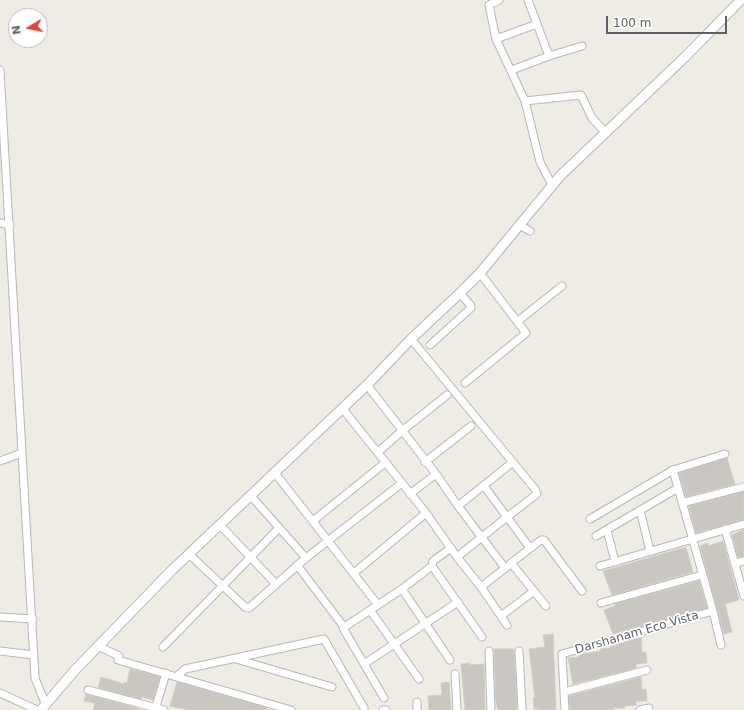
<!DOCTYPE html>
<style>
body{margin:0}
#map{position:relative;width:744px;height:710px;overflow:hidden;background:#efece5;font-family:"DejaVu Sans",sans-serif}
canvas{display:block}
.north{position:absolute;left:8px;top:8px;width:40px;height:40px;box-sizing:border-box;background:#fff;border:1px solid #bec0c1;border-radius:50%;rotate:260deg;font-size:11px;font-weight:700;line-height:16px;text-align:center;color:#5d6165}
.north::after{content:'';display:block;margin:auto;width:14px;height:18px;background:#e14338;clip-path:polygon(50% 0,100% 100%,50% 72%,0 100%)}
.scale{position:absolute;left:606px;top:16px;width:121px;height:18px;box-sizing:border-box;border:2px solid #5d6165;border-top:0;padding-left:5px;font-size:12px;line-height:14px;white-space:nowrap;color:#5d6165;-webkit-text-stroke:3px #fff;paint-order:stroke}
</style>
<div id="map">
<canvas width="744" height="710"></canvas>
<div class="north">N</div>
<div class="scale">100 m</div>
</div>
<script>
const ctx = document.querySelector('canvas').getContext('2d');
ctx.lineJoin = 'round';
function fillPath(path, color) { ctx.fillStyle = color; ctx.fill(path, 'evenodd'); }
const toPath = rows => new Path2D(rows.map(r => 'M' + r).join(''));
function trace(path, color, width, dash) { ctx.strokeStyle = color; ctx.lineWidth = width; ctx.lineCap = dash ? 'butt' : 'round'; ctx.setLineDash(dash || []); ctx.stroke(path); }
function drawText(font, color, halo, rows, align = 'center') {
  ctx.font = font + ' "DejaVu Sans",sans-serif'; ctx.lineWidth = 3.5; ctx.setLineDash([]); ctx.textBaseline = 'middle'; ctx.strokeStyle = halo; ctx.fillStyle = color; for (const [text, x, y, turn = 0] of rows) {
    ctx.save(); ctx.translate(x, y); ctx.rotate((+turn || 0) * Math.PI / 180); ctx.textAlign = isNaN(turn) ? turn : align; if (halo) ctx.strokeText(text, 0, 0); ctx.fillText(text, 0, 0); ctx.restore();
  }
}
const building = toPath([
 [727,458,735,484,686,497,679,473,727,458],
 [744,492,744,519,696,533,689,506,744,492],
 [744,529,744,556,738,557,732,535,744,529],
 [723,541,739,600,725,604,732,632,724,634,700,546,708,543,709,546,723,541],
 [686,547,693,572,612,595,603,571,686,547],
 [699,581,707,608,613,634,604,610,615,606,615,604,699,581],
 [553,634,556,710,534,709,533,698,535,698,529,649,545,647,543,635,553,634],
 [641,637,642,652,646,652,647,663,636,664,636,668,573,684,568,658,579,657,579,654,601,651,600,649,610,648,610,646,616,646,616,644,641,637],
 [494,649,514,649,517,710,498,710,496,703,494,649],
 [470,663,470,665,484,664,485,710,465,710,461,664,470,663],
 [130,669,160,677,153,700,142,697,141,699,98,688,101,677,124,684,124,682,127,683,130,669],
 [641,677,642,690,646,689,647,701,636,701,636,705,624,706,625,708,614,708,614,710,570,710,569,696,641,677],
 [177,682,267,708,267,710,188,710,170,706,177,682],
 [449,682,451,710,429,710,428,696,442,695,441,683,449,682],
 [86,694,139,709,138,710,93,710,95,703,84,701,86,694]
]);
fillPath(building, '#cac7c2');
trace(building, '#d3cec4', 1);
const minor = toPath([
 [499,0,489,5,496,39,525,101,540,162,552,185],
 [528,0,549,56],
 [496,39,537,24],
 [0,70,35,678,45,703],
 [512,70,549,56,582,46],
 [525,101,581,95,592,118,605,132],
 [0,223,10,225],
 [519,225,530,231],
 [518,321,562,286],
 [411,339,535,489,537,494,507,517,484,486],
 [430,345,471,308,471,306,460,293],
 [465,383,526,333,480,273],
 [367,385,436,474,410,494],
 [378,452,402,431,447,395],
 [0,461,22,453],
 [425,462,471,426],
 [275,473,378,605],
 [436,474,458,506,513,462],
 [251,496,306,558],
 [682,503,744,487],
 [458,506,505,568],
 [640,510,650,551],
 [426,513,457,557],
 [590,519,673,470],
 [313,521,386,462],
 [220,525,276,584],
 [725,529,744,596],
 [607,530,615,562],
 [596,536,678,488],
 [189,554,245,607,249,608,306,558,402,483,342,408],
 [735,563,744,561],
 [297,565,344,627],
 [432,566,433,561,451,548],
 [600,566,744,524],
 [354,573,426,513,402,483],
 [481,587,508,566],
 [402,589,432,566,482,637],
 [601,603,702,575],
 [546,606,511,563,541,540,544,540,582,591],
 [370,610,419,679],
 [713,611,721,645],
 [501,616,534,591],
 [0,617,33,619],
 [507,625,481,587,457,557,507,517,530,548],
 [98,646,119,656],
 [163,647,279,528],
 [0,651,34,655],
 [489,651,491,710],
 [519,651,522,710],
 [236,659,332,687],
 [118,660,291,710],
 [364,664,458,602],
 [455,674,457,710],
 [177,676,185,669,324,639,364,708],
 [88,690,164,710],
 [564,692,647,670],
 [0,693,37,710],
 [384,698,343,628,402,589,450,660],
 [417,702,417,710],
 [155,710,166,673],
 [383,710,386,710],
 [565,710,562,654,713,611,673,470,725,454],
 [640,710,649,708]
]);
const secondary = toPath([
 [41,710,75,670,172,570,367,385,411,339,460,293,480,273,560,176,685,57,741,0]
]);
trace(minor, '#b5b8bb', 9);
trace(secondary, '#b4b8bc', 11);
trace(minor, '#fff', 7);
trace(secondary, '#fff', 9);
drawText('12px', '#5d6165', '#fff', [
 ["Darshanam Eco Vista",637,633,-16]
]);
</script>
